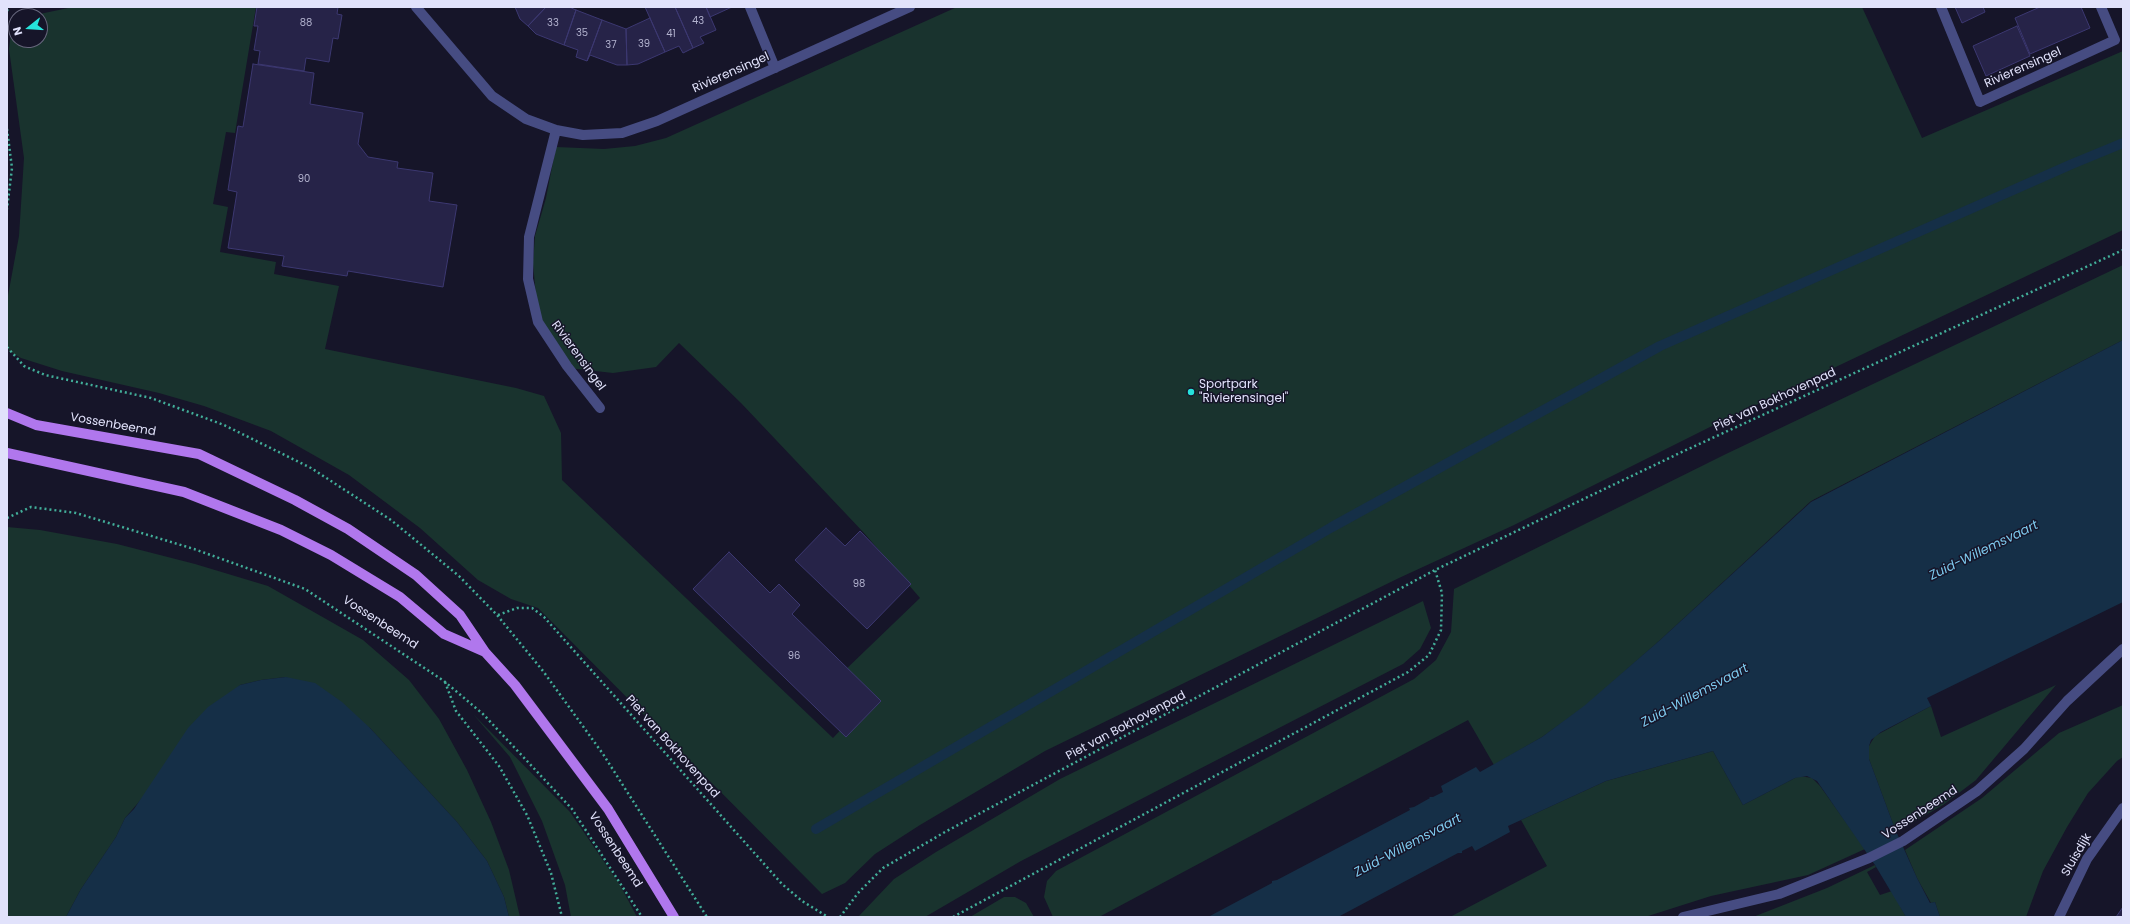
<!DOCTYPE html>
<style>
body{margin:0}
#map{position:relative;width:2130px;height:924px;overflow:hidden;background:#161529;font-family:Poppins,sans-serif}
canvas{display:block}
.frame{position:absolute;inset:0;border:8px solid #e1e2fb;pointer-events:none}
.north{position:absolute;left:8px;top:8px;width:40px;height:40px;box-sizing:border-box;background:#161529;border:1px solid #67677d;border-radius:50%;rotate:253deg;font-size:11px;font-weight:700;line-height:16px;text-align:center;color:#e1e2fb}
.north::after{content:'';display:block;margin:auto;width:14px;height:18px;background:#26e2db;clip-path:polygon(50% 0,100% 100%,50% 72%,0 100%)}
</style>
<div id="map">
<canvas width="2130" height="924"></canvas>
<div class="frame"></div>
<div class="north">N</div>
</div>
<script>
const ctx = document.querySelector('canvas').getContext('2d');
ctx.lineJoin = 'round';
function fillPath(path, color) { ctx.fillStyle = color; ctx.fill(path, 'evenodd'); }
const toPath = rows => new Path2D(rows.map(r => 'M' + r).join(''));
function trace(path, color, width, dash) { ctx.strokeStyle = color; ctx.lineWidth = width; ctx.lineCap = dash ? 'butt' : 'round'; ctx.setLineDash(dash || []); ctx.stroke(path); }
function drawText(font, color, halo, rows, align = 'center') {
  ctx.font = font + ' Poppins,sans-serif'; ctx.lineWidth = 3; ctx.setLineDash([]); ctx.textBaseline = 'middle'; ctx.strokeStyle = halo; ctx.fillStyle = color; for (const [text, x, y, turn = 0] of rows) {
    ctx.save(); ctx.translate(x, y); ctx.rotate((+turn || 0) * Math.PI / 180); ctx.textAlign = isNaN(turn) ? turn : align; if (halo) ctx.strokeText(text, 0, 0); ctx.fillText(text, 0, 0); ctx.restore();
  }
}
fillPath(toPath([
 [73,7,256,7,235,133,226,132,213,204,228,207,220,252,276,262,274,274,339,286,325,349,516,388,544,396,561,433,562,480,833,738,866,703,841,674,920,598,865,534,741,403,679,343,656,367,613,373,569,368,542,324,536,296,533,263,535,236,546,198,556,147,604,149,635,146,666,138,957,7,1862,7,1922,138,2123,51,2123,230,1712,426,1514,525,1399,578,1045,751,920,825,875,854,845,883,822,894,538,608,511,599,478,580,420,528,349,475,271,431,204,406,159,393,62,371,21,358,9,351,7,344,7,301,19,236,24,158,9,49,11,33,16,24,16,40,40,40,40,16,30,16],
 [2123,265,2123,340,1811,501,1659,641,1584,707,1542,737,1494,765,1468,720,1099,917,1053,917,1044,897,1047,881,1056,871,1414,679,1436,660,1451,632,1454,589,1726,454],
 [7,527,40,530,117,544,195,564,268,586,363,640,409,680,439,719,467,770,491,822,509,870,520,917,509,917,504,897,487,861,457,822,370,728,286,677,261,680,240,685,125,818,116,837,81,889,66,917,7,917],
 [1423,601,1431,628,1420,649,1403,664,1021,861,925,917,858,917,894,879,936,852,1060,779],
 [2056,685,1976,780,1943,805,1905,827,1895,829,1869,759,1869,746,1875,736,1931,706,1941,737],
 [2123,705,2123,757,2117,761,2088,793,2067,827,2043,871,2026,917,1940,917,1935,902,1931,903,1917,878,1905,850,1982,798,2059,733],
 [473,714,570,812,620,885,637,917,571,917,565,885,542,821,510,757],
 [1713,751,1743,805,1795,778,1800,776,1812,778,1820,786,1865,849,1808,875,1711,896,1645,917,1450,917,1547,866,1521,820,1606,781],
 [1875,865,1876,867,1867,872,1880,895,1892,891,1906,917,1753,917,1827,888],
 [1004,897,1015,897,1026,903,1034,917,970,917]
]), '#19332e');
fillPath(toPath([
 [2123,340,2123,602,1927,698,1931,706,1881,732,1871,740,1869,746,1869,759,1895,829,1917,878,1930,903,1935,902,1940,917,1906,917,1875,865,1817,781,1807,776,1795,778,1743,805,1713,751,1606,781,1508,826,1510,832,1475,851,1472,846,1462,851,1462,853,1458,853,1338,917,1208,917,1272,883,1272,881,1277,880,1410,810,1409,808,1414,807,1430,798,1429,797,1433,797,1443,792,1441,786,1476,767,1480,772,1542,737,1584,706,1659,641,1811,502],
 [286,677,315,683,342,702,370,728,457,822,487,861,504,897,509,917,66,917,81,889,116,837,125,818,134,809,188,728,208,707,240,685,261,680]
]), '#152f47');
trace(toPath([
 [816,829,1332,527,1660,346,2072,164,2123,143]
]), '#152f47', 10);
const building = toPath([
 [257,7,338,7,337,14,342,15,338,39,333,38,329,62,306,58,304,71,258,64,260,51,254,50,258,26,254,26,257,7],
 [515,7,546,7,528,26,520,19,515,7],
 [546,7,569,7,576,10,564,45,536,34,528,26,546,7],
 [645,7,675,7,693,48,683,53,679,46,665,52,645,7],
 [675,7,706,7,716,30,700,37,704,43,693,48,675,7],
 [706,7,732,7,710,17,706,7],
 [1955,7,1983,7,1985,12,1962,23,1955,7],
 [2040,7,2081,7,2090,28,2030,54,2015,18,2040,7],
 [576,10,602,20,587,61,576,57,578,50,564,45,576,10],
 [650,18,665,52,638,64,627,65,626,29,650,18],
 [602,20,626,29,627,65,617,65,590,55,587,61,602,20],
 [2017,26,2030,56,1986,76,1973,46,2017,26],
 [253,64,314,73,310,104,363,113,358,144,368,157,398,162,397,168,433,173,429,201,457,205,443,287,348,271,347,276,282,266,284,256,228,248,237,192,228,190,238,126,243,127,253,64],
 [826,528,845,546,860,531,911,584,867,629,795,560,826,528],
 [729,552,770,593,779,584,800,605,792,614,881,701,846,737,693,589,729,552],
 [2123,907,2123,917,2116,917,2123,907]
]);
fillPath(building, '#262348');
trace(building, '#3c3871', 1);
trace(toPath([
 [7,11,9,7],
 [7,129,12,168,7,209],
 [7,347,24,366,45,375,151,398,224,425,311,468,391,520,459,576,497,615,543,671,603,754,707,917],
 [7,518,31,507,76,513,194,549,305,589,444,681,483,714,572,809,642,917],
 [498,615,517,608,532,608,544,617,782,884,802,901,828,917],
 [445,682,456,711,499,766,527,815,551,873,562,917],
 [840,917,858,893,883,868,945,832,1435,570,1684,451,2123,250],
 [953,917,1408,672,1429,655,1441,630,1442,593,1435,570]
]), '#42ae99', 2.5, [2, 3]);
trace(toPath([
 [416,7,492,96,526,119,556,130,583,135,622,133,657,121,910,7],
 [750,7,775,68],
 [1941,7,1980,102,2115,40,2101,7],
 [556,130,529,237,528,279,538,322,567,366,600,408],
 [1683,917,1779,894,1869,858,1903,841,1977,791,2024,749,2067,701,2123,649],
 [2059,917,2087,859,2123,808]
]), '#464c82', 10);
trace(toPath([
 [7,413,36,425,199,454,295,500,348,529,416,575,460,615,485,652,515,685,608,809,674,917],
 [7,453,184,492,281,530,331,555,400,597,444,634,485,652]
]), '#b077ed', 10);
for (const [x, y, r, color] of [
 [1191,392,4,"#26e2db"]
]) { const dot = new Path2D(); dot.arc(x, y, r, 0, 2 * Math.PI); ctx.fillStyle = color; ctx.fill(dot); trace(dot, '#161529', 1.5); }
drawText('10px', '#b2b2ce', null, [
 ["43",698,21],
 ["88",306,23],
 ["33",553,23],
 ["35",582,33],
 ["41",671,34],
 ["39",644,44],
 ["37",611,45],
 ["90",304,179],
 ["98",859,584],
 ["96",794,656]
]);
drawText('12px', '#e1e2fb', '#161529', [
 ["Rivierensingel",2023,68,-24],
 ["Rivierensingel",731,73,-24],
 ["Rivierensingel",578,356,54],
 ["Piet van Bokhovenpad",1775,400,-25],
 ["Vossenbeemd",113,425,10],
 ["Vossenbeemd",380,623,33],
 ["Piet van Bokhovenpad",1126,726,-28],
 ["Piet van Bokhovenpad",672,747,48],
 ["Vossenbeemd",1920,813,-33],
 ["Vossenbeemd",615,850,57],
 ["Sluisdijk",2077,855,-60]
]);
drawText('12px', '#e1e2fb', '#161529', [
 ["Sportpark",1199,385],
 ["\"Rivierensingel\"",1199,399]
], 'left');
drawText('italic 13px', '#7dc9ed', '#161529', [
 ["Zuid-Willemsvaart",1984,551,-26],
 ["Zuid-Willemsvaart",1695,696,-28],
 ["Zuid-Willemsvaart",1408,846,-28]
]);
</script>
